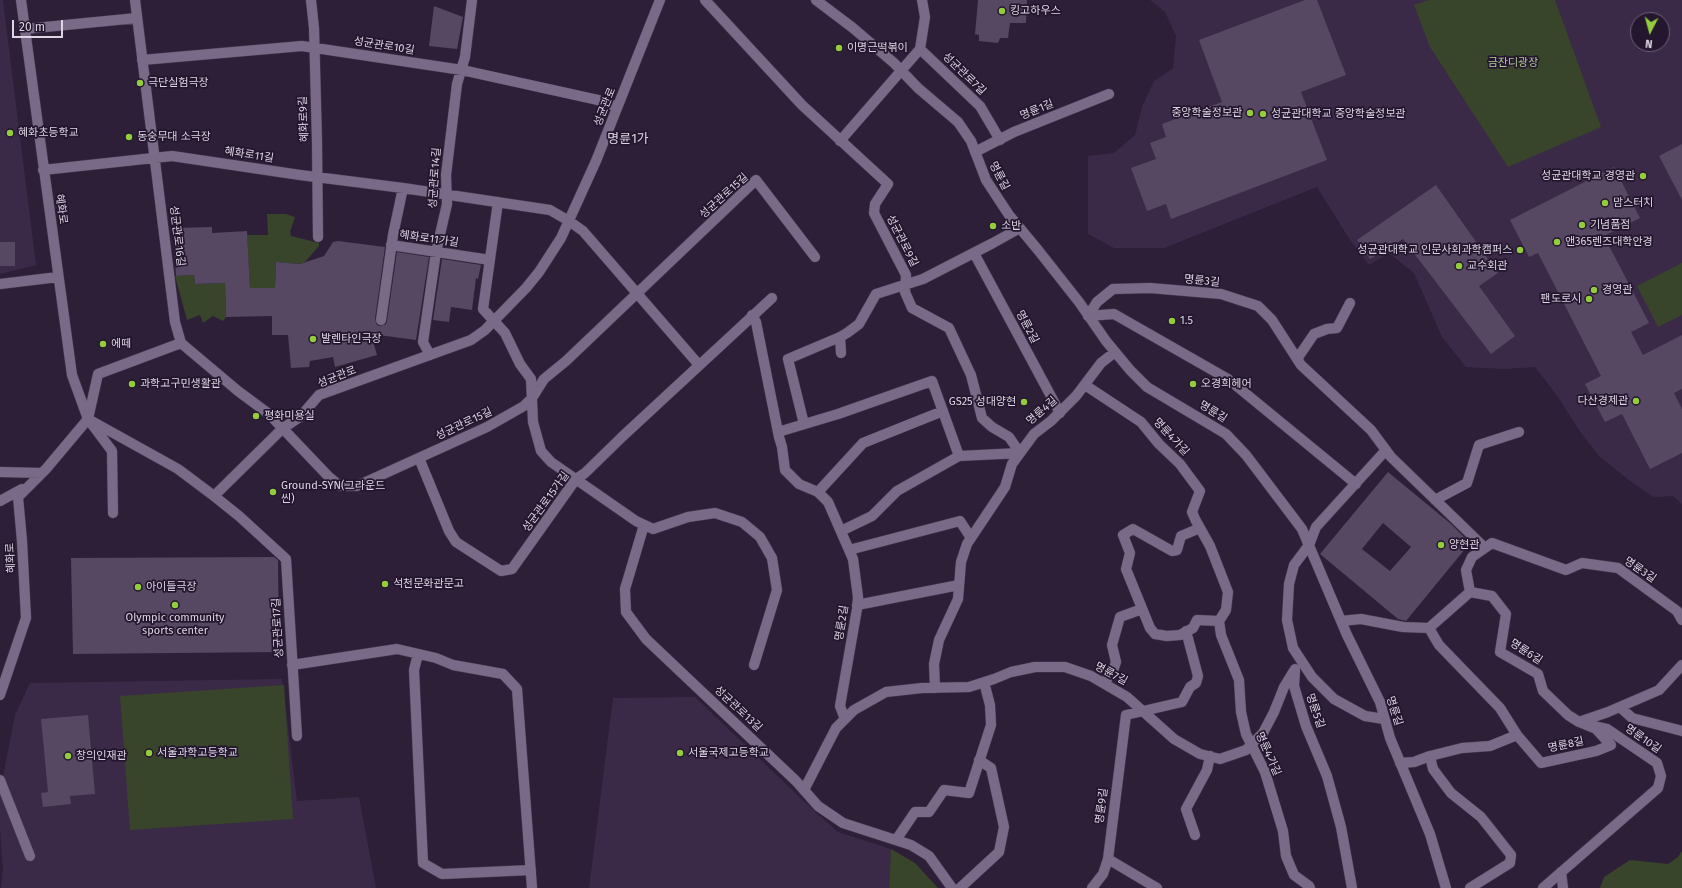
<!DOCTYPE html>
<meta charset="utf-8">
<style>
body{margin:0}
#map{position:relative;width:1682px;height:888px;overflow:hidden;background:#2d1f38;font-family:"Fira Sans",sans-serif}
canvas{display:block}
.north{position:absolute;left:1630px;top:12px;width:40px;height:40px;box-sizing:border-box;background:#23162e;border:1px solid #6d6277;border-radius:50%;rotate:186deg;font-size:11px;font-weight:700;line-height:16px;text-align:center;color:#ddd5e5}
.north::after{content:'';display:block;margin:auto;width:14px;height:18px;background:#93cd3d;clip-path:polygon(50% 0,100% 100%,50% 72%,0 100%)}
.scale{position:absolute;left:12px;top:20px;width:51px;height:18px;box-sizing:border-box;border:2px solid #ddd5e5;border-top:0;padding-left:5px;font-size:12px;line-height:14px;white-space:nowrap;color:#ddd5e5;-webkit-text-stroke:3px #23162e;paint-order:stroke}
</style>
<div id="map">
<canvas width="1682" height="888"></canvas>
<div class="north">N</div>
<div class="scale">20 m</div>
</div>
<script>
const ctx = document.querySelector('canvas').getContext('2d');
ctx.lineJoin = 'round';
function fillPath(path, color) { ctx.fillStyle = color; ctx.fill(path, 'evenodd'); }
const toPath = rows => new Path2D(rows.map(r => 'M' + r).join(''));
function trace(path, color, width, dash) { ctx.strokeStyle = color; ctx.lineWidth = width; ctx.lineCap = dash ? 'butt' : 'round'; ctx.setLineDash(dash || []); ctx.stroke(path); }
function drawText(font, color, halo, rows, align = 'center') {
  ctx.font = font + ' "Fira Sans","Noto Sans KR",sans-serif'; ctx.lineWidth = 3.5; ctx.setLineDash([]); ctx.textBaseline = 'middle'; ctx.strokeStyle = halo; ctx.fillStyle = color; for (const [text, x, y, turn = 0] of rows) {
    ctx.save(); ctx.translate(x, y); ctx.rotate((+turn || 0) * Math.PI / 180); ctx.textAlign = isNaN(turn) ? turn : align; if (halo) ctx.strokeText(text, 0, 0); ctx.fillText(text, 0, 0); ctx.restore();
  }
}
fillPath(toPath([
 [0,0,3,0,36,265,0,274],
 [1150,0,1682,0,1682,504,1673,496,1654,497,1630,481,1599,456,1579,430,1558,397,1535,367,1504,369,1466,367,1442,337,1414,273,1389,253,1369,265,1350,240,1317,187,1164,248,1114,248,1088,234,1088,156,1114,153,1135,135,1142,107,1154,81,1173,68,1176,36,1165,12],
 [1638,20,1662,20,1662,44,1638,44],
 [282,679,297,801,359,797,376,888,1,888,3,869,0,830,0,792,15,715,30,683],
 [695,697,811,808,838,832,891,849,889,888,589,888,613,698]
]), '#3a2a47');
fillPath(toPath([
 [1429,0,1555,0,1601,127,1508,167,1430,47,1414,5],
 [267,214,286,214,295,217,290,232,291,236,319,243,319,246,305,262,300,264,276,262,275,288,250,288,247,235,268,235],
 [1682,263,1682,315,1658,327,1637,286],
 [194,275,195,284,225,283,226,317,223,321,213,316,203,323,200,315,187,320,175,276],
 [284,685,293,819,130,830,120,696],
 [891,849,915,863,938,888,889,888],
 [1682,851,1682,888,1600,888,1604,877,1630,860,1668,864,1678,857]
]), '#38452b');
fillPath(toPath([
 [978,0,1027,0,1026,23,1010,23,1008,38,1000,38,998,43,979,41,979,35,975,34],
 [1305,0,1317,0,1346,75,1301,92,1327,160,1171,219,1166,204,1147,211,1131,168,1156,159,1150,143,1166,137,1162,124,1222,102,1199,40],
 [434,6,463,17,457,49,429,46],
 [1682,144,1682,200,1659,156],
 [1614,167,1640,218,1604,236,1649,323,1631,332,1643,355,1682,335,1682,389,1674,393,1682,409,1682,453,1650,469,1622,414,1605,422,1585,384,1601,376,1538,253,1529,257,1510,220],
 [1436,185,1498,273,1479,286,1515,336,1491,354,1403,239,1370,259,1357,240],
 [212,227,212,233,247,231,250,288,275,288,276,262,300,264,324,256,333,242,338,241,385,247,375,319,377,325,380,326,386,324,387,321,397,252,429,257,416,340,371,334,377,355,335,367,333,357,310,361,309,367,291,368,288,335,272,335,272,316,226,317,225,283,195,284,194,275,176,276,173,228],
 [0,242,15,242,15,266,0,266],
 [442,259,481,265,478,279,476,278,472,310,451,307,449,322,433,320],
 [1388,472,1451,524,1470,543,1406,621,1398,619,1320,554],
 [1383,523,1411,547,1390,571,1362,549],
 [274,557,278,560,279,652,73,654,71,558],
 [88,715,95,794,70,796,71,804,43,807,41,793,48,792,41,719]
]), '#564762');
const minor = toPath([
 [21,0,72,375,88,419,112,451,113,513],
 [135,0,175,322,181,343,238,391,269,414,328,476,340,486,357,486,487,427,524,406,532,398,544,379,566,361,756,180,815,257],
 [311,0,314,28,317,142,318,237],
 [705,0,802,105,888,184,875,204,874,213,906,275,905,292,912,308,949,328,971,375,982,418,992,427,1009,437,1020,453],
 [816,0,853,28,894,63,918,88,958,122,971,141,986,180,1009,215,1038,250,1079,302,1106,341,1130,370,1147,387,1226,434,1246,455,1302,529,1347,635,1380,702,1390,738,1430,834,1446,888],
 [25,29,137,18],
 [920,49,980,106,1000,140],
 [142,60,302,46,462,70,598,100,617,107],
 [840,141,920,49,925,17,922,0],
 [975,152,1014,132,1109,94],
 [43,170,172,156,300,175,403,188,550,210,569,221,583,231,699,365],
 [498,202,483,309,505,333,520,364,531,379,533,422,541,451,551,462,636,521,653,529,688,517,715,513,742,522,760,537,772,558,777,590,754,665],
 [391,245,490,260],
 [974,253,1060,413],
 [0,284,58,277],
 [752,315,756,322,779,437,782,447,785,470,799,484,818,492,828,502,853,559,858,597,857,609,840,706,845,719],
 [1088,316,1097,302,1113,289,1150,288,1221,294,1258,306,1272,320,1301,365,1371,430,1391,457,1485,548],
 [1088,316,1114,314,1228,379,1356,484],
 [381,320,393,235,403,188],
 [841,353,840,337,847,333,859,324,876,294,923,279,993,243,1020,228],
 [430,355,423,342,436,252,447,204,446,175,457,84,465,57,472,0],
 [1297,359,1314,334,1327,329,1337,328,1350,303],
 [1085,385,1141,422,1159,444,1180,464,1200,491,1192,512,1196,521,1200,528,1210,546,1228,592,1226,610,1219,621,1197,620,1193,628,1180,635,1167,636,1155,634,1150,628,1126,569,1130,553,1123,535,1133,529,1172,551,1177,550,1181,536,1200,528],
 [88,419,178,469,214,496,282,429,301,416,319,395,471,340,485,330,526,288,539,272,561,238,596,161,660,0],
 [804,424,788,359,840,337],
 [778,432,838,414,932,381,959,456],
 [419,458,449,531,456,542,501,571,512,569,576,479,585,473,623,436,772,298],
 [0,472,42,473],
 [818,492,863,443,943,411],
 [214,496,239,516,286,559,297,736],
 [1435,500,1467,483,1479,445,1519,432],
 [0,501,22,489],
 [644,525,625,589,626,612,646,639,796,781,818,806,843,823,911,845,929,856,952,888],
 [841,531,872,516,897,491,959,456,1020,453],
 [849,550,960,521,971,538],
 [1470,592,1466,570,1472,557,1492,543,1566,570,1582,563,1618,568,1677,611,1682,620],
 [857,605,959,585],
 [1219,621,1221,635,1239,680,1241,712,1246,734,1265,772,1283,831,1286,856,1294,875,1309,886,1310,888],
 [1341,621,1361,619,1403,627,1429,628,1439,645,1500,708,1517,735,1541,763,1596,751,1611,745,1596,729,1579,722,1568,715,1543,691,1538,674,1500,652,1506,614,1492,596,1470,592,1429,628],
 [418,654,414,670,423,863,442,874,531,870],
 [292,665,397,649,436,658,453,665,503,674,517,689,532,888],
 [1295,671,1294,686,1306,726,1327,776,1341,827,1352,888],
 [1104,683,1113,671,1116,662,1112,645,1120,617,1142,609],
 [935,688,934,664,939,640,958,599,961,562,967,544,1005,487,1012,464,1034,434,1051,421,1076,396,1101,363,1115,352],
 [0,695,26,618,22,541,18,497,46,469,88,419,98,374,181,343],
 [1620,707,1632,718,1682,731],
 [1384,719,1365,716,1334,699,1312,677,1293,648,1287,620,1289,584,1294,565,1309,545,1316,527,1386,450],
 [1579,722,1608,712,1659,690,1682,665],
 [1430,756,1433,769,1451,793,1481,817,1511,855,1510,863,1470,888],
 [1400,763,1414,762,1430,756,1462,748,1490,746,1517,735],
 [0,780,30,856],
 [804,790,836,728,854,710,886,692,922,688,969,687,994,679,1011,672,1035,667,1065,667,1091,676,1127,697,1174,739,1200,754,1220,759,1246,750,1263,733,1274,712,1284,687,1295,669],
 [1195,835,1186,809,1207,770,1210,756],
 [896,840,915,812,929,812,944,790,969,793,991,725,990,705,984,682],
 [1108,859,1157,888],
 [1561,872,1563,888],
 [960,888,999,852,1004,827,991,768,979,760],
 [1092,888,1103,874,1108,859,1126,715,1182,702,1190,687,1196,683,1198,676,1186,631],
 [1543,888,1658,788,1661,776,1657,763,1607,729,1593,726]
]);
trace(minor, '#493d52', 11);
trace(minor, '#796a87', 10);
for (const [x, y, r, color] of [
 [1002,11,4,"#93cd3d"],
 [839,48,4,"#93cd3d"],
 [140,83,4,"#93cd3d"],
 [1250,113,4,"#93cd3d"],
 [1263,114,4,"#93cd3d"],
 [10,133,4,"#93cd3d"],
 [129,137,4,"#93cd3d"],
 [1643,176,4,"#93cd3d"],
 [1605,203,4,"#93cd3d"],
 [1582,225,4,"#93cd3d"],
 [993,226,4,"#93cd3d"],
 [1557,242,4,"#93cd3d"],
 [1520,250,4,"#93cd3d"],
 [1459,266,4,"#93cd3d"],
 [1594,290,4,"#93cd3d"],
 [1589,299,4,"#93cd3d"],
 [1172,321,4,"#93cd3d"],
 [313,339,4,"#93cd3d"],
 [103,344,4,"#93cd3d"],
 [132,384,4,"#93cd3d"],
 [1193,384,4,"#93cd3d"],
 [1636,401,4,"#93cd3d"],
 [1024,402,4,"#93cd3d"],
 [256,416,4,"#93cd3d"],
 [273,492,4,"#93cd3d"],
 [1441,545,4,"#93cd3d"],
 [385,584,4,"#93cd3d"],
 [138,587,4,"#93cd3d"],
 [175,605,4,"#93cd3d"],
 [149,753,4,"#93cd3d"],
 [680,753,4,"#93cd3d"],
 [68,756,4,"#93cd3d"]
]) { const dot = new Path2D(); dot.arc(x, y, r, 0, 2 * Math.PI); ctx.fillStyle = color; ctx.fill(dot); trace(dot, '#23162e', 1.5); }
drawText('11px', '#ddd5e5', '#23162e', [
 ["킹고하우스",1010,11],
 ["이명근떡볶이",847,48],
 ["극단실험극장",148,83],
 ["중앙학술정보관",1242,113,"right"],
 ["성균관대학교 중앙학술정보관",1271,114],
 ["혜화초등학교",18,133],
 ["동숭무대 소극장",137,137],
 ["성균관대학교 경영관",1635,176,"right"],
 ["맘스터치",1613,203],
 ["기념품점",1590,225],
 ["소반",1001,226],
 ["앤365렌즈대학안경",1565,242],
 ["성균관대학교 인문사회과학캠퍼스",1512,250,"right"],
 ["교수회관",1467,266],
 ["경영관",1602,290],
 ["팬도로시",1581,299,"right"],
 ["1.5",1180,321],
 ["발렌타인극장",321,339],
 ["에떼",111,344],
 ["과학고구민생활관",140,384],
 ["오경희헤어",1201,384],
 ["다산경제관",1628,401,"right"],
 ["GS25 성대양현",1016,402,"right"],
 ["평화미용실",264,416],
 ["Ground-SYN(그라운드",281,486],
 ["씬)",281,499],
 ["양현관",1449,545],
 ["석천문화관문고",393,584],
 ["아이들극장",146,587],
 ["Olympic community",175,618,"center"],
 ["sports center",175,631,"center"],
 ["서울과학고등학교",157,753],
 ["서울국제고등학교",688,753],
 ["창의인재관",76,756]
], 'left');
drawText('11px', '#ddd5e5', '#23162e', [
 ["성균관로10길",384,46,9],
 ["성균관로7길",964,74,44],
 ["성균관로",605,107,-68],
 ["명륜1길",1037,110,-22],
 ["혜화로9길",304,119,-92],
 ["혜화로11길",249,155,9],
 ["명륜길",999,176,62],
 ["성균관로14길",435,178,-86],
 ["성균관로15길",724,196,-42],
 ["혜화로",61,209,82],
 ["성균관로16길",177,236,83],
 ["혜화로11가길",429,239,8],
 ["성균관로9길",902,241,63],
 ["명륜3길",1202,281,6],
 ["명륜2길",1027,327,62],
 ["성균관로",337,377,-21],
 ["명륜4길",1042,411,-41],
 ["명륜길",1213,412,31],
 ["성균관로15길",464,424,-25],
 ["명륜4가길",1171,437,47],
 ["성균관로15가길",546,502,-54],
 ["혜화로",11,558,-93],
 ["명륜3길",1640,570,34],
 ["명륜2길",842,623,-81],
 ["성균관로17길",278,628,-93],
 ["명륜6길",1526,652,33],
 ["명륜7길",1111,674,28],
 ["성균관로13길",738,709,43],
 ["명륜5길",1315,711,71],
 ["명륜길",1394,711,72],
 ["명륜10길",1643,739,35],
 ["명륜8길",1566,745,-12],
 ["명륜4가길",1268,754,66],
 ["명륜9길",1102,806,-83]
]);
drawText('11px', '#b2ce94', '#23162e', [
 ["금잔디광장",1513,63]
]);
drawText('13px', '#ddd5e5', '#23162e', [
 ["명륜1가",628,139]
]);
</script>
